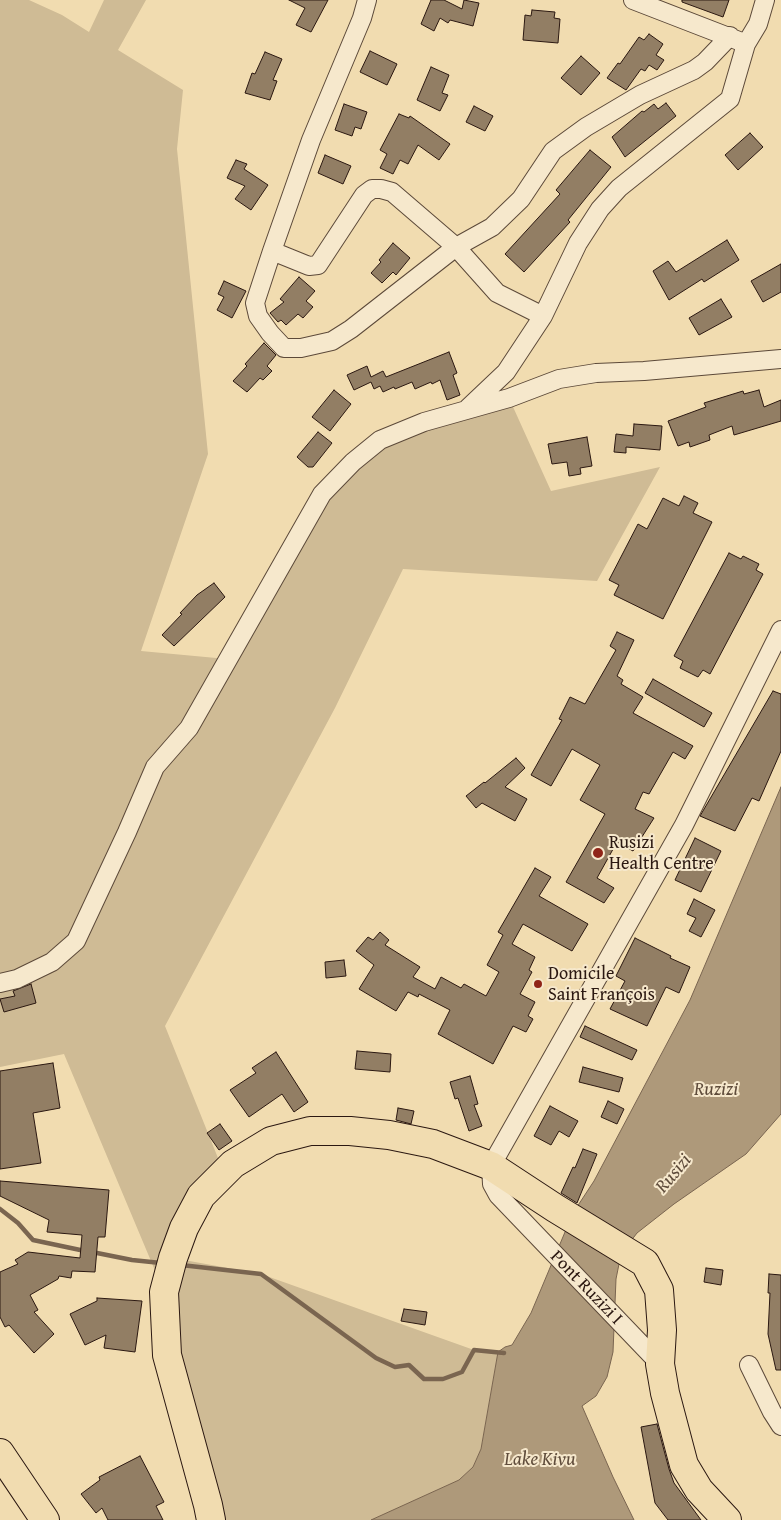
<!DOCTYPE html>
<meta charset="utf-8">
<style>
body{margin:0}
canvas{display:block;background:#f1dcb0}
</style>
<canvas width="781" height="1520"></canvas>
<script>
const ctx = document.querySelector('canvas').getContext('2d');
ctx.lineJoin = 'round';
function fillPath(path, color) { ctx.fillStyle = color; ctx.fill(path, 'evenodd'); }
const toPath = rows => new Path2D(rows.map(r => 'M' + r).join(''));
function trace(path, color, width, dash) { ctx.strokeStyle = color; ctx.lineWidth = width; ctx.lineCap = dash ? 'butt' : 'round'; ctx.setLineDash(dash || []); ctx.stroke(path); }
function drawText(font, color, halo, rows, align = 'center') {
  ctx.font = font + ' "Gentium Book Plus",serif'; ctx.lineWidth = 4; ctx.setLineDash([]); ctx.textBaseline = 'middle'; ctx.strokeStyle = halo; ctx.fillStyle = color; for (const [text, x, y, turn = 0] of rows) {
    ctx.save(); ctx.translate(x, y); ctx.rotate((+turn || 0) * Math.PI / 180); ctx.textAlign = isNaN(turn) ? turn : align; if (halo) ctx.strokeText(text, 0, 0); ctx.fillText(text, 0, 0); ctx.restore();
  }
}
fillPath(toPath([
 [0,0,29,0,62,15,89,32,104,0,146,0,118,50,183,90,177,149,208,454,141,651,227,659,304,523,380,440,509,398,551,491,660,467,597,581,403,569,335,708,165,1026,224,1173,173,1258,261,1274,474,1350,498,1352,481,1449,473,1467,459,1480,371,1520,211,1520,164,1292,64,1054,0,1067]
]), '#cfbb95');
const water = toPath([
 [781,787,781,1114,746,1154,674,1204,637,1233,621,1254,616,1279,613,1352,607,1377,596,1396,582,1406,613,1477,634,1520,371,1520,459,1480,473,1467,481,1449,498,1352,505,1347,512,1345,531,1313,573,1213,594,1181,690,1000,781,787]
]);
fillPath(water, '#ae997a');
trace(water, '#7a6550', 1);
trace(toPath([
 [0,1209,18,1223,33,1240,85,1251],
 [92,1252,132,1260,161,1263],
 [181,1265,261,1274,376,1358,395,1367,409,1365,424,1379,443,1379,462,1372,474,1350,504,1353]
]), '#7a6550', 4.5);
const building = toPath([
 [289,0,328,0,311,32,296,25,305,8,289,0],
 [431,0,444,0,462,9,464,0,479,3,473,26,450,20,448,23,440,18,434,31,421,24,431,0],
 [682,0,729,0,723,17,682,2,682,0],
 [532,10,555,12,554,18,560,19,558,43,523,40,525,15,531,16,532,10],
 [649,34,663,44,656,55,664,60,657,70,649,65,645,71,641,69,626,90,607,78,618,63,620,64,639,37,644,40,649,34],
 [370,51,397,64,387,85,360,72,370,51],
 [265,52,282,59,273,80,277,81,270,100,245,93,252,73,255,74,265,52],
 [581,56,600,73,581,95,561,78,581,56],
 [431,67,449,75,442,93,448,95,440,111,417,100,431,67],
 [666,103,676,116,625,157,612,137,642,111,644,112,654,104,658,109,666,103],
 [344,104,367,112,361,129,355,127,352,136,335,130,344,104],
 [474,106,493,116,485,131,466,122,474,106],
 [399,114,409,118,410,116,450,144,439,160,418,145,408,164,400,160,393,174,380,168,387,154,380,150,399,114],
 [750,133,763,147,738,170,725,155,750,133],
 [590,150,611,167,568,220,570,222,524,272,505,254,560,194,556,190,590,150],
 [325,155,351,166,343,184,318,173,325,155],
 [236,160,247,164,244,169,268,185,251,210,235,199,245,186,227,178,236,160],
 [727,240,739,260,704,282,702,279,669,300,653,271,668,261,676,272,727,240],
 [393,243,410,258,396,275,393,272,382,283,371,273,381,262,379,260,393,243],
 [781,264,781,292,763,302,751,281,781,264],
 [299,277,315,291,306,301,313,307,303,318,298,314,286,325,281,320,278,322,270,313,284,302,280,299,299,277],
 [224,281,246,291,232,318,217,310,224,297,218,294,224,281],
 [721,299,732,317,699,335,689,318,721,299],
 [264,343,276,355,267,366,272,371,263,380,260,378,247,392,233,381,247,366,245,364,264,343],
 [449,352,457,373,453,375,460,395,447,400,440,380,432,384,431,382,415,389,412,382,395,389,394,387,383,392,380,386,374,389,371,382,354,390,347,375,367,366,371,377,383,371,386,377,449,352],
 [334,390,351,404,330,431,312,417,334,390],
 [759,390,764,407,781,400,781,421,734,435,732,426,709,435,710,440,690,447,689,442,678,446,668,421,706,407,704,403,743,391,744,394,759,390],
 [634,424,662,426,660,450,626,447,626,453,614,452,616,434,633,436,634,424],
 [318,432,332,443,313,467,308,467,297,457,318,432],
 [587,437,592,466,580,468,581,474,569,476,567,462,552,464,548,444,587,437],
 [684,496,698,503,693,513,712,522,663,619,614,595,619,585,609,580,638,524,647,529,663,498,679,506,684,496],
 [729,553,741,559,743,556,759,564,756,570,763,574,710,674,703,670,698,677,680,668,683,661,674,656,729,553],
 [214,583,225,597,174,646,162,635,182,614,180,613,197,595,214,583],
 [617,632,634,640,617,676,623,680,621,684,643,697,633,713,693,746,685,759,673,752,649,794,643,792,635,809,654,818,633,851,617,842,597,878,614,888,604,903,566,882,605,814,580,800,600,765,572,749,551,786,531,775,562,720,559,719,570,697,585,704,616,650,610,646,617,632],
 [653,679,712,713,704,727,645,693,653,679],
 [773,691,781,694,781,751,759,801,752,798,735,831,700,816,773,691],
 [516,758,525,768,505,787,527,799,515,821,482,803,476,808,466,796,484,782,485,783,516,758],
 [695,838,721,851,701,892,675,880,695,838],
 [535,868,551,877,539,896,588,924,572,951,523,924,512,944,535,957,529,970,532,972,520,994,535,1002,528,1016,533,1019,526,1032,513,1026,493,1064,438,1034,450,1010,419,994,418,997,408,992,396,1011,359,989,374,965,356,951,368,937,373,940,380,932,389,940,385,945,420,967,413,977,435,989,441,977,461,988,464,984,486,996,499,972,487,965,503,935,498,932,535,868],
 [694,899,715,910,701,937,689,931,696,918,687,914,694,899],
 [635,938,671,956,670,958,690,967,679,993,666,987,647,1026,610,1009,625,981,616,976,635,938],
 [344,960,346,976,326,978,325,962,344,960],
 [31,984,36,1003,4,1012,0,999,15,996,13,991,31,984],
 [585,1026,637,1050,632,1060,580,1037,585,1026],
 [357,1051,391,1054,390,1072,355,1069,357,1051],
 [276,1052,308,1102,294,1112,282,1094,249,1117,230,1090,256,1073,252,1068,276,1052],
 [53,1063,60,1108,33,1113,41,1163,0,1169,0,1071,53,1063],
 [583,1067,623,1078,619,1092,579,1082,583,1067],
 [470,1076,478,1104,474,1105,482,1126,469,1131,458,1098,455,1099,450,1082,470,1076],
 [608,1101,624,1109,617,1124,601,1117,608,1101],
 [550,1106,578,1121,569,1137,559,1131,551,1145,534,1136,550,1106],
 [398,1108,414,1111,411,1124,396,1120,398,1108],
 [220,1124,232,1141,219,1150,207,1133,220,1124],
 [583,1149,597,1154,577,1203,561,1193,573,1167,575,1168,583,1149],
 [0,1181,109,1190,105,1237,98,1237,95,1272,72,1271,71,1278,59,1276,58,1279,30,1295,38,1310,34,1312,54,1334,34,1353,9,1325,5,1327,0,1317,0,1272,18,1264,15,1260,28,1252,80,1258,82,1235,47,1232,49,1220,0,1196,0,1181],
 [706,1268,723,1270,721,1285,704,1282,706,1268],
 [769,1274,781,1275,781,1370,776,1370,768,1334,770,1293,768,1293,769,1274],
 [97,1298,142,1301,135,1352,104,1348,106,1335,85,1345,70,1314,97,1301,97,1298],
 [404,1309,427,1312,425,1325,401,1321,404,1309],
 [657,1424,669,1469,674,1483,701,1520,668,1520,655,1503,641,1427,657,1424],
 [140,1456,164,1502,156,1506,163,1520,108,1520,102,1508,96,1513,81,1494,100,1480,99,1477,140,1456]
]);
fillPath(building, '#927e64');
trace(building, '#2b1811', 1);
const minor = toPath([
 [367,0,362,18,311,140,272,251,255,303,258,316,270,333,284,348,301,348,332,341,351,329,456,247,492,227,521,199,553,151,586,127,640,95,694,70,705,62,730,36],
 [633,0,739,41],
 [272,251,309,266,318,265,364,195,372,189,381,189,392,192,456,247,497,293,543,316],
 [468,408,506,372,543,316,578,243,600,209,619,188,730,99,746,44,758,24,765,0],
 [0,983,17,979,52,962,76,941,127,832,155,767,189,728,322,494,353,462,380,440,424,422,509,398,559,379,596,373,644,371,781,359],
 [660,1364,498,1195,492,1184,491,1166,684,825,781,630],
 [749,1365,772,1412,781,1426]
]);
const primary = toPath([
 [211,1520,208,1505,167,1355,164,1292,173,1258,184,1228,201,1196,233,1164,271,1141,310,1131,350,1131,389,1135,433,1144,491,1166,555,1208,645,1263,659,1290,662,1330,660,1364,665,1393,684,1465,699,1490,727,1520]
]);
const trunk = toPath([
 [0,1453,45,1520]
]);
trace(minor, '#5c4939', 20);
trace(primary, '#2b1811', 30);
trace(trunk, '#2b1811', 30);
trace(minor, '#f6e8cc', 18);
trace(primary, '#f1dcb0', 28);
trace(trunk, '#f1dcb0', 28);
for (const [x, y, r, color] of [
 [598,853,6,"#8f2418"],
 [538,984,5,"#8f2418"]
]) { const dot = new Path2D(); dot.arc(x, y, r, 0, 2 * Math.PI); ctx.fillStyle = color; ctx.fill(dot); trace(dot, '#f6e8cc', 2); }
drawText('18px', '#2b1811', '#f6e8cc', [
 ["Rusizi",609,843],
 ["Health Centre",609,864],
 ["Domicile",548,974],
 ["Saint François",548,995]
], 'left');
drawText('18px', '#2b1811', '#f6e8cc', [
 ["Pont Ruzizi I",586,1288,46]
]);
drawText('italic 19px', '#5f4c3b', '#f6e8cc', [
 ["Ruzizi",716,1090],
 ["Rusizi",674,1174,-50],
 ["Lake Kivu",540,1460]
]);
</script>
